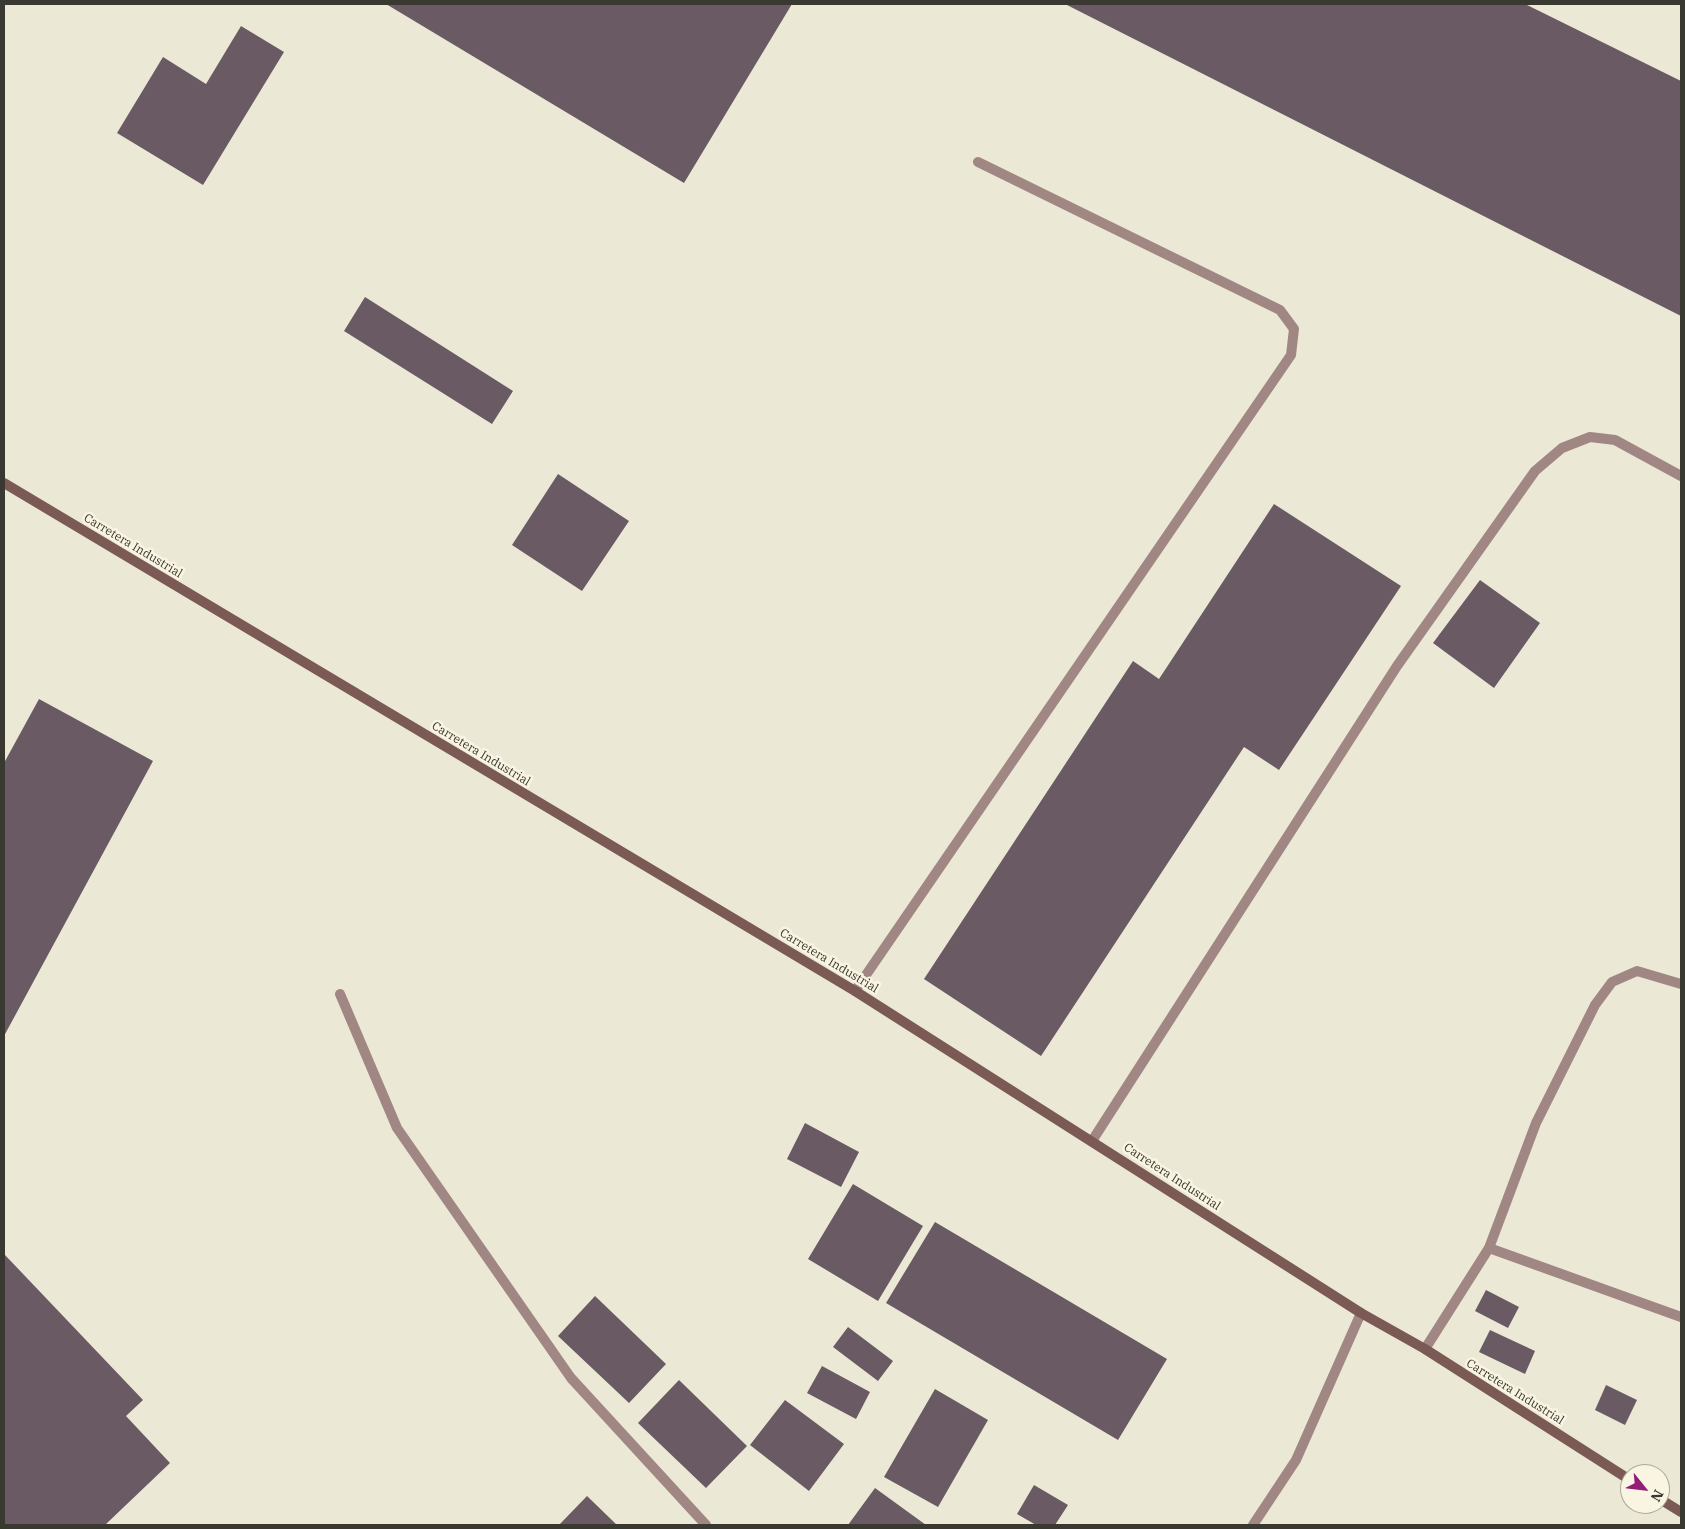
<!DOCTYPE html>
<style>
body{margin:0}
#map{position:relative;width:1685px;height:1529px;overflow:hidden;background:#ece8d6;font-family:"IBM Plex Serif",serif}
canvas{display:block}
.frame{position:absolute;inset:0;border:5px solid #393831;pointer-events:none}
.north{position:absolute;left:1620px;top:1464px;width:50px;height:50px;box-sizing:border-box;background:#faf5e3;border:1px solid #ada99c;border-radius:50%;rotate:119deg;font-size:14px;font-weight:700;line-height:20px;text-align:center;color:#393831}
.north::after{content:'';display:block;margin:auto;width:18px;height:22px;background:#941d79;clip-path:polygon(50% 0,100% 100%,50% 72%,0 100%)}
</style>
<div id="map">
<canvas width="1685" height="1529"></canvas>
<div class="frame"></div>
<div class="north">N</div>
</div>
<script>
const ctx = document.querySelector('canvas').getContext('2d');
ctx.lineJoin = 'round';
function fillPath(path, color) { ctx.fillStyle = color; ctx.fill(path, 'evenodd'); }
const toPath = rows => new Path2D(rows.map(r => 'M' + r).join(''));
function trace(path, color, width, dash) { ctx.strokeStyle = color; ctx.lineWidth = width; ctx.lineCap = dash ? 'butt' : 'round'; ctx.setLineDash(dash || []); ctx.stroke(path); }
function drawText(font, color, halo, rows, align = 'center') {
  ctx.font = font + ' "IBM Plex Serif",serif'; ctx.lineWidth = 5; ctx.setLineDash([]); ctx.textBaseline = 'middle'; ctx.strokeStyle = halo; ctx.fillStyle = color; for (const [text, x, y, turn = 0] of rows) {
    ctx.save(); ctx.translate(x, y); ctx.rotate((+turn || 0) * Math.PI / 180); ctx.textAlign = isNaN(turn) ? turn : align; if (halo) ctx.strokeText(text, 0, 0); ctx.fillText(text, 0, 0); ctx.restore();
  }
}
fillPath(toPath([
 [386,4,792,4,684,183],
 [1065,4,1525,4,1681,81,1681,316],
 [241,26,284,52,203,185,117,133,163,57,206,84],
 [365,297,513,391,492,424,344,331],
 [558,474,629,521,582,591,512,545],
 [1274,504,1401,586,1279,770,1244,747,1041,1056,924,979,1133,661,1159,679],
 [1480,580,1540,623,1494,688,1433,643],
 [39,699,153,761,4,1036,4,763],
 [805,1123,859,1152,841,1187,787,1159],
 [853,1184,923,1226,878,1301,808,1259],
 [935,1222,1167,1359,1118,1440,886,1303],
 [5,1255,143,1400,126,1416,170,1463,105,1525,4,1525,4,1256],
 [1486,1290,1519,1307,1508,1328,1475,1311],
 [595,1296,666,1364,629,1403,558,1336],
 [848,1327,893,1361,878,1381,833,1347],
 [1490,1330,1535,1351,1525,1374,1479,1352],
 [822,1366,870,1392,856,1419,807,1393],
 [679,1380,747,1446,706,1488,638,1423],
 [1606,1385,1637,1400,1625,1425,1595,1410],
 [935,1389,988,1420,938,1507,884,1477],
 [785,1400,844,1444,809,1491,750,1445],
 [1034,1485,1068,1505,1055,1525,1036,1525,1017,1514],
 [875,1488,926,1525,848,1525],
 [587,1496,617,1525,559,1525]
]), '#695a64');
trace(toPath([
 [855,991,1291,355,1294,329,1280,310,978,162],
 [340,994,397,1128,571,1378,706,1525],
 [1092,1141,1397,666,1535,471,1562,448,1590,437,1615,440,1681,476],
 [1489,1248,1681,1317],
 [1425,1349,1489,1248,1536,1123,1595,1005,1612,982,1637,971,1681,984],
 [1253,1525,1296,1460,1361,1313]
]), '#a08783', 10);
trace(toPath([
 [4,483,855,991,1361,1313,1425,1349,1630,1480],
 [1660,1499,1681,1512]
]), '#7b5954', 10);
drawText('12px', '#393831', '#faf5e3', [
 ["Carretera Industrial",133,546,31],
 ["Carretera Industrial",481,754,31],
 ["Carretera Industrial",829,961,31],
 ["Carretera Industrial",1172,1177,33],
 ["Carretera Industrial",1515,1392,32]
]);
</script>
